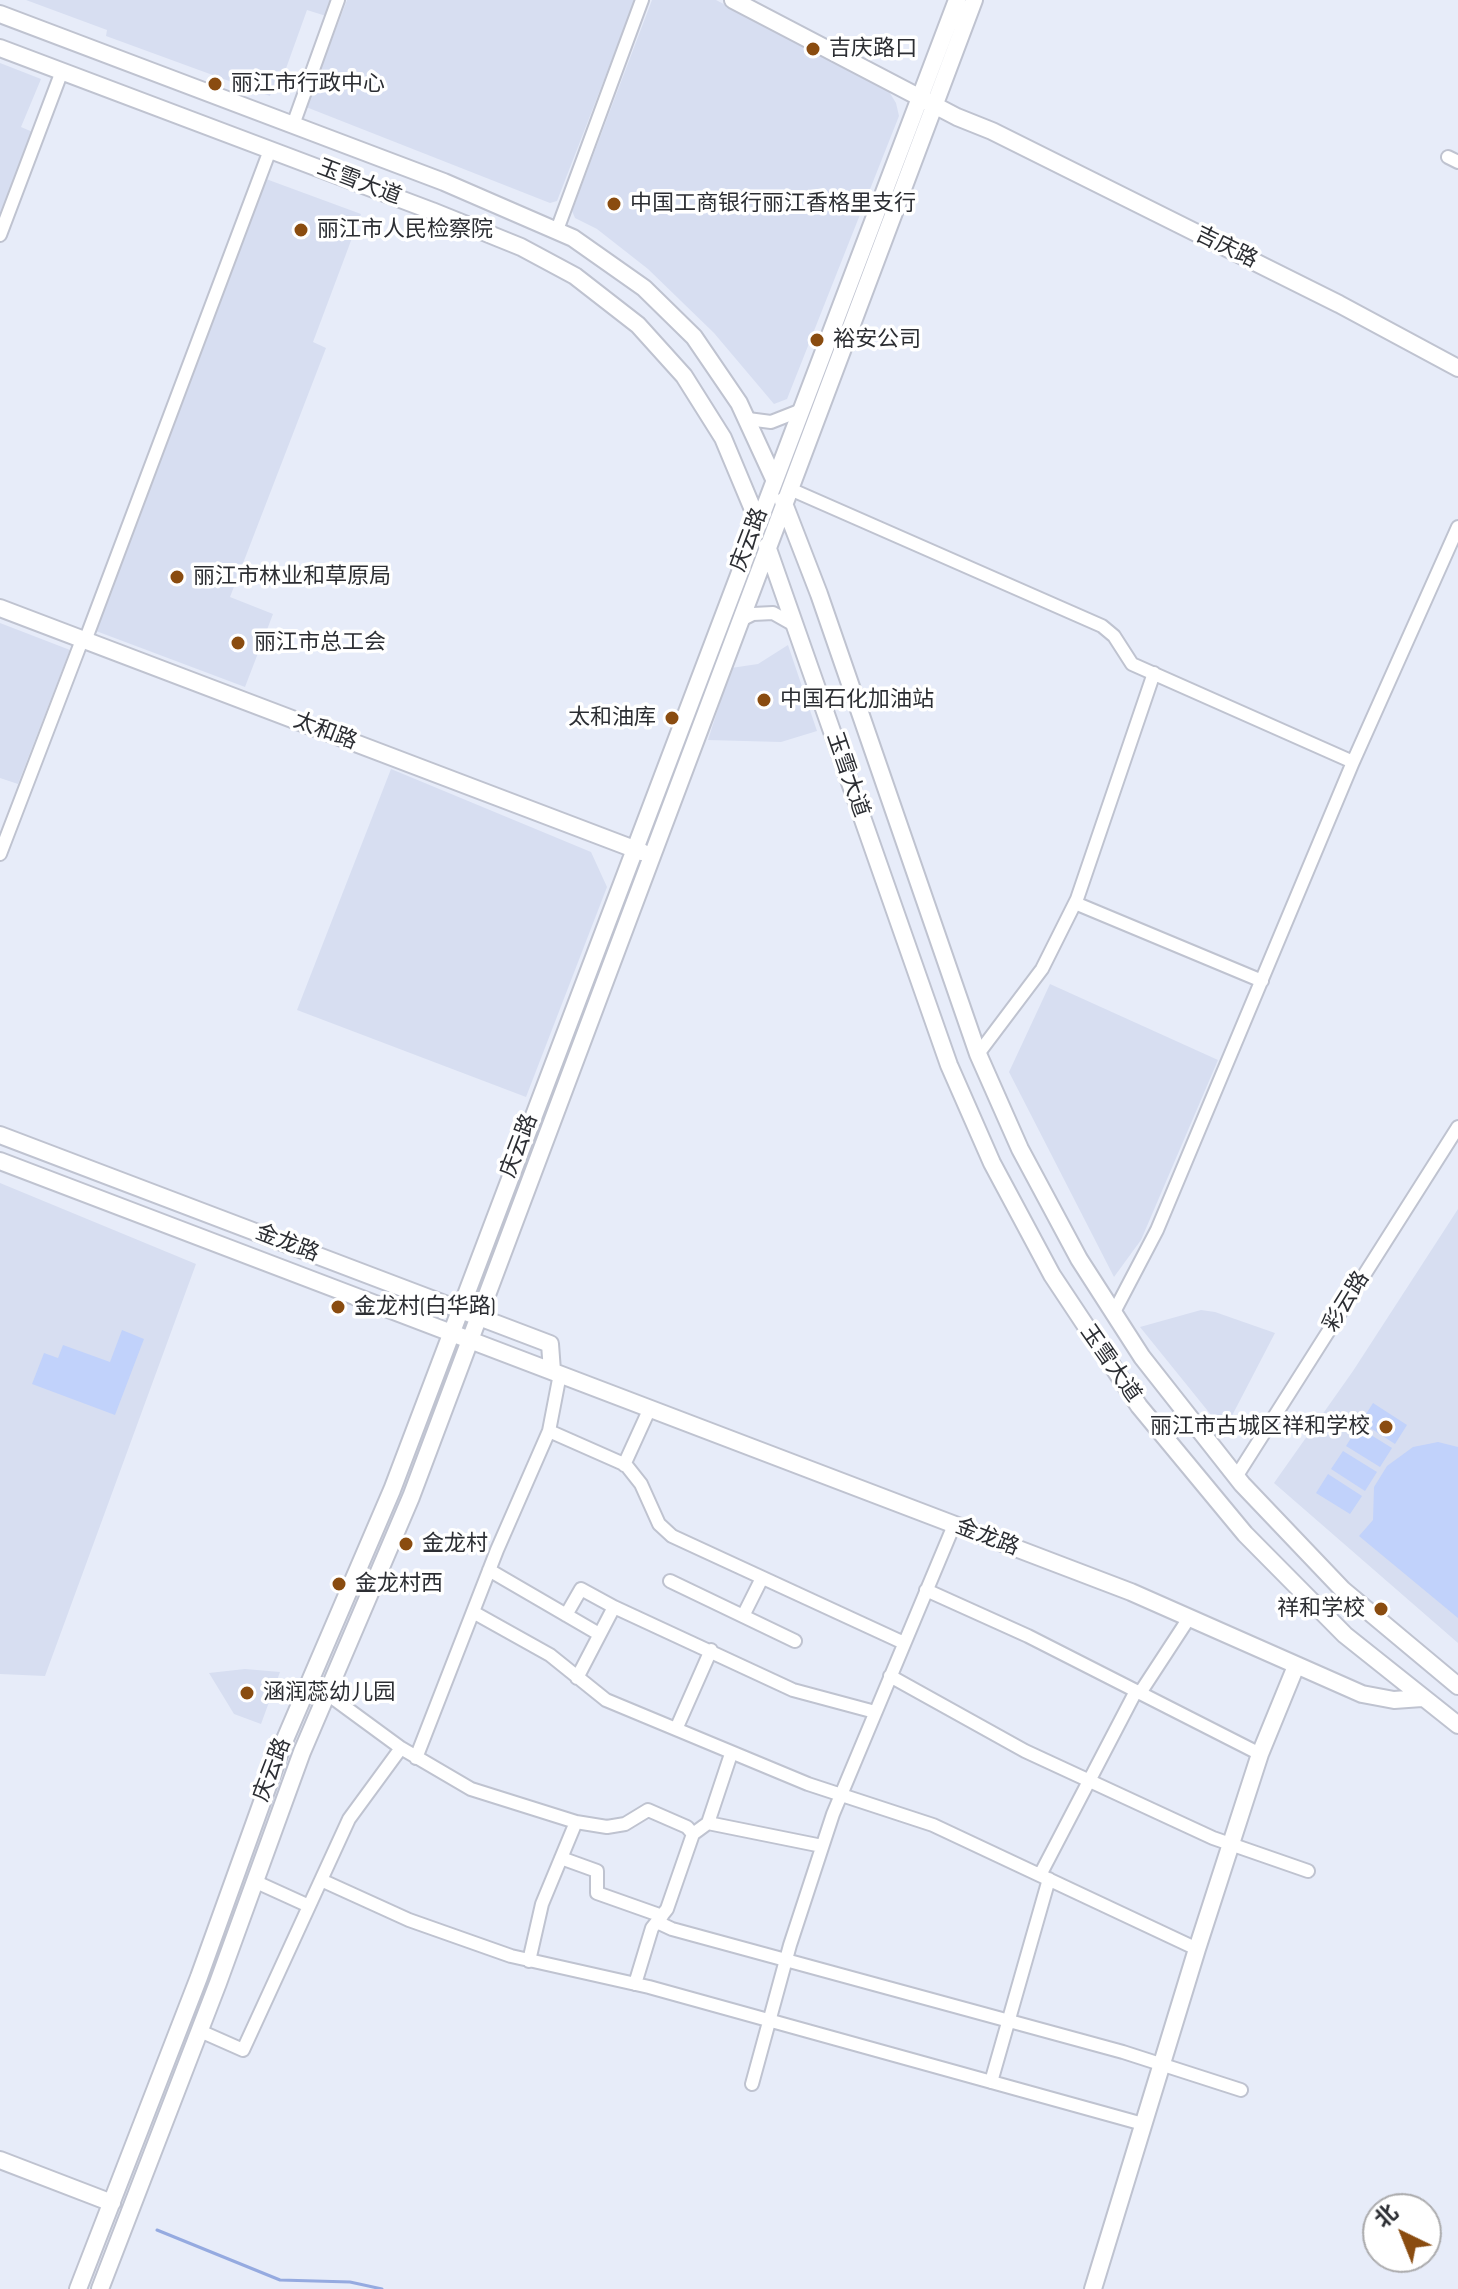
<!DOCTYPE html>
<meta charset="utf-8">
<style>
body{margin:0}
#map{position:relative;width:1458px;height:2289px;overflow:hidden;background:#e7ecf9;font-family:"Sofia Sans Condensed","Noto Sans SC",sans-serif}
canvas{display:block}
.north{position:absolute;left:1362px;top:2193px;width:80px;height:80px;box-sizing:border-box;background:#fff;border:2px solid #ababad;border-radius:50%;rotate:317deg;font-size:22px;font-weight:700;line-height:32px;text-align:center;color:#2c2e33}
.north::after{content:'';display:block;margin:auto;width:28px;height:36px;background:#8a4c10;clip-path:polygon(50% 0,100% 100%,50% 72%,0 100%)}
</style>
<div id="map">
<canvas width="1458" height="2289"></canvas>
<div class="north">北</div>
</div>
<script>
const ctx = document.querySelector('canvas').getContext('2d');
ctx.lineJoin = 'round';
function fillPath(path, color) { ctx.fillStyle = color; ctx.fill(path, 'evenodd'); }
const toPath = rows => new Path2D(rows.map(r => 'M' + r).join(''));
function trace(path, color, width, dash) { ctx.strokeStyle = color; ctx.lineWidth = width; ctx.lineCap = dash ? 'butt' : 'round'; ctx.setLineDash(dash || []); ctx.stroke(path); }
function drawText(font, color, halo, rows, align = 'center') {
  ctx.font = font + ' "Sofia Sans Condensed","Noto Sans SC",sans-serif'; ctx.lineWidth = 7; ctx.setLineDash([]); ctx.textBaseline = 'middle'; ctx.strokeStyle = halo; ctx.fillStyle = color; for (const [text, x, y, turn = 0] of rows) {
    ctx.save(); ctx.translate(x, y); ctx.rotate((+turn || 0) * Math.PI / 180); ctx.textAlign = isNaN(turn) ? turn : align; if (halo) ctx.strokeText(text, 0, 0); ctx.fillText(text, 0, 0); ctx.restore();
  }
}
fillPath(toPath([
 [26,0,332,0,326,16,307,10,284,74,278,72,270,96,106,36,107,30],
 [347,0,635,0,557,201,550,203,306,107],
 [652,0,716,0,888,90,896,103,899,116,787,399,774,404,714,333,648,269,597,229,575,218,572,211],
 [0,63,41,79,21,127,35,133,0,224],
 [266,179,361,214,313,342,326,348,230,597,273,614,245,687,96,631],
 [0,623,70,650,18,784,0,778],
 [788,645,817,731,781,742,708,740,731,668,758,664],
 [391,769,591,852,607,887,526,1097,297,1010],
 [1050,984,1218,1060,1141,1240,1114,1277,1009,1072],
 [0,1183,196,1264,45,1676,0,1674],
 [1458,1209,1458,1643,1274,1483,1353,1371],
 [1201,1310,1215,1312,1275,1333,1224,1431,1140,1327],
 [245,1669,280,1672,261,1724,234,1714,209,1673]
]), '#d7def1');
fillPath(toPath([
 [122,1330,144,1339,115,1415,32,1384,44,1353,58,1358,63,1345,110,1362],
 [1373,1403,1407,1425,1395,1444,1361,1422],
 [1358,1427,1392,1448,1380,1467,1346,1446],
 [1438,1442,1458,1447,1458,1618,1359,1536,1373,1520,1374,1487,1387,1466,1413,1447],
 [1343,1451,1377,1472,1365,1491,1331,1469],
 [1328,1474,1362,1496,1350,1514,1316,1493]
]), '#c1d2fb');
trace(toPath([
 [157,2230,280,2280,350,2282,382,2289]
]), '#95aae0', 3);
const street = toPath([
 [293,125,338,0],
 [1448,157,1458,162],
 [557,230,642,0],
 [0,235,62,71],
 [748,419,771,422,799,411],
 [790,489,1102,626,1114,636,1132,664,1353,762],
 [741,620,753,614,773,613,796,626],
 [85,641,270,150],
 [0,854,82,640],
 [1075,903,1262,981],
 [978,1054,1042,969,1077,899,1154,673],
 [1113,1314,1157,1230,1353,762,1458,527],
 [549,1431,626,1465,641,1484,659,1524,672,1536,904,1643],
 [624,1465,650,1408],
 [1236,1477,1458,1127],
 [489,1570,599,1634],
 [670,1581,795,1641],
 [926,1590,1028,1636,1260,1754],
 [473,1612,550,1655,606,1700,808,1784,933,1825,1197,1949],
 [566,1615,581,1589,614,1607],
 [743,1616,762,1578],
 [890,1676,1025,1751,1213,1838,1308,1871],
 [577,1678,614,1607,793,1690,875,1712],
 [326,1693,401,1748,471,1789,576,1822,607,1827,625,1824,648,1810,687,1827,693,1834],
 [1140,1693,1189,1618],
 [677,1727,711,1650],
 [416,1758,497,1550,549,1431,560,1374],
 [708,1823,822,1846],
 [561,1858,597,1871,597,1893,662,1916],
 [1040,1875,1136,1691],
 [321,1880,409,1920,511,1956,649,1987,1143,2124],
 [254,1881,309,1906],
 [657,1922,672,1929,1123,2052,1241,2090],
 [529,1961,542,1904,576,1822],
 [635,1984,652,1928,667,1909,693,1834,708,1823,731,1754],
 [200,2031,243,2050,349,1819,401,1748],
 [991,2082,1049,1879],
 [752,2084,790,1945,833,1814,954,1525]
]);
const secondary = toPath([
 [733,0,957,117,992,131,1339,304,1458,368],
 [0,14,444,182,573,238,644,288,694,337,739,403,774,479],
 [0,48,432,211,521,247,575,276,638,325,684,376,723,438,759,524],
 [783,501,819,594,978,1054,1020,1149,1079,1259,1142,1357,1242,1484,1343,1590,1458,1686],
 [767,546,949,1065,992,1163,1052,1275,1139,1406,1245,1534,1345,1635,1458,1725],
 [0,608,642,852],
 [0,1135,550,1344,552,1371],
 [0,1161,1131,1592,1362,1694,1394,1700,1422,1698],
 [0,2160,112,2203],
 [78,2289,199,1977,283,1744,392,1490,957,0],
 [100,2289,218,1983,302,1752,411,1497,974,0],
 [1093,2289,1197,1949,1260,1754,1296,1666]
]);
trace(street, '#bfc3d0', 16);
trace(secondary, '#bfc3d0', 20);
trace(street, '#fff', 12);
trace(secondary, '#fff', 16);
for (const [x, y, r, color] of [
 [813,49,8,"#8a4c10"],
 [215,84,8,"#8a4c10"],
 [614,204,8,"#8a4c10"],
 [301,230,8,"#8a4c10"],
 [817,340,8,"#8a4c10"],
 [177,577,8,"#8a4c10"],
 [238,643,8,"#8a4c10"],
 [764,700,8,"#8a4c10"],
 [672,718,8,"#8a4c10"],
 [338,1307,8,"#8a4c10"],
 [1386,1427,8,"#8a4c10"],
 [406,1544,8,"#8a4c10"],
 [339,1584,8,"#8a4c10"],
 [1381,1609,8,"#8a4c10"],
 [247,1693,8,"#8a4c10"]
]) { const dot = new Path2D(); dot.arc(x, y, r, 0, 2 * Math.PI); ctx.fillStyle = color; ctx.fill(dot); trace(dot, '#fff', 3); }
drawText('22px', '#2c2e33', '#fff', [
 ["吉庆路口",829,49],
 ["丽江市行政中心",231,84],
 ["中国工商银行丽江香格里支行",630,204],
 ["丽江市人民检察院",317,230],
 ["裕安公司",833,340],
 ["丽江市林业和草原局",193,577],
 ["丽江市总工会",254,643],
 ["中国石化加油站",780,700],
 ["太和油库",656,718,"right"],
 ["金龙村(白华路)",354,1307],
 ["丽江市古城区祥和学校",1370,1427,"right"],
 ["金龙村",422,1544],
 ["金龙村西",355,1584],
 ["祥和学校",1365,1609,"right"],
 ["涵润蕊幼儿园",263,1693]
], 'left');
drawText('22px', '#2c2e33', '#fff', [
 ["玉雪大道",359,183,21],
 ["吉庆路",1226,248,26],
 ["庆云路",750,540,-69],
 ["太和路",325,732,21],
 ["玉雪大道",847,775,71],
 ["庆云路",520,1146,-69],
 ["金龙路",287,1244,21],
 ["彩云路",1347,1302,-58],
 ["玉雪大道",1110,1364,55],
 ["金龙路",987,1538,21],
 ["庆云路",273,1770,-69]
]);
</script>
